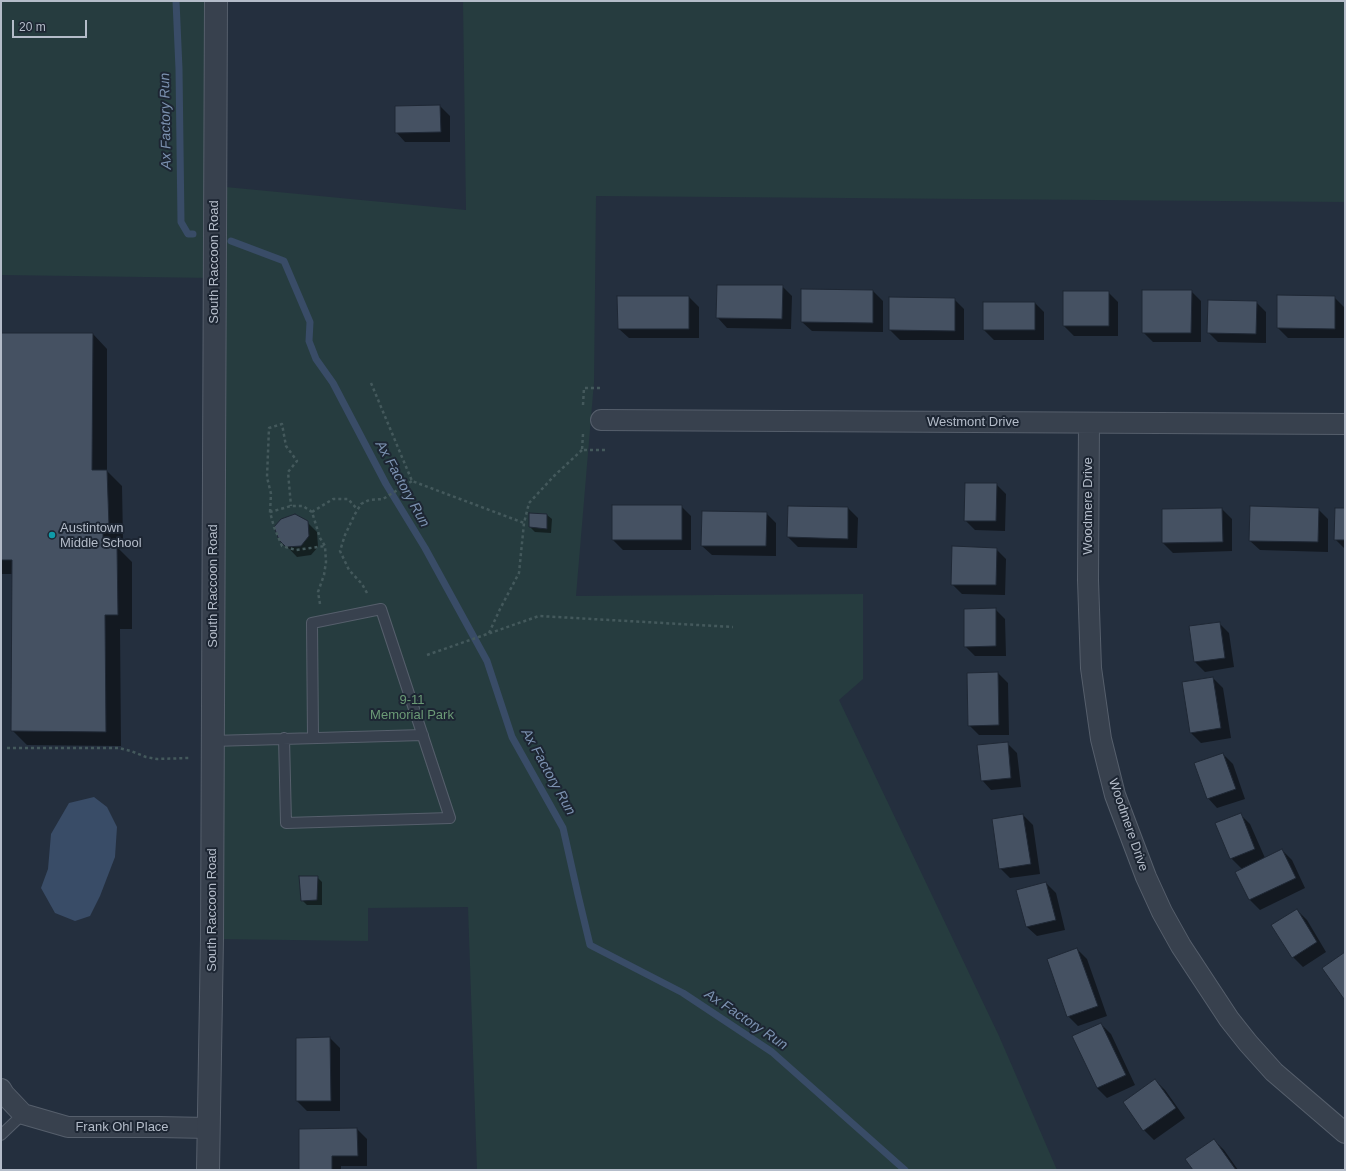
<!DOCTYPE html>
<style>
body{margin:0}
#map{position:relative;width:1346px;height:1171px;overflow:hidden;background:#242f3e;font-family:Helvetica,sans-serif}
canvas{display:block}
.frame{position:absolute;inset:0;border:2px solid #b4bcc9;pointer-events:none}
.scale{position:absolute;left:12px;top:20px;width:75px;height:18px;box-sizing:border-box;border:2px solid #b4bcc9;border-top:0;padding-left:5px;font-size:12px;line-height:14px;white-space:nowrap;color:#b4bcc9;-webkit-text-stroke:3px #1d2633;paint-order:stroke}
</style>
<div id="map">
<canvas width="1346" height="1171"></canvas>
<div class="frame"></div>
<div class="scale">20 m</div>
</div>
<script>
const ctx = document.querySelector('canvas').getContext('2d');
ctx.lineJoin = 'round';
function fillPath(path, color) { ctx.fillStyle = color; ctx.fill(path, 'evenodd'); }
const toPath = rows => new Path2D(rows.map(r => 'M' + r).join(''));
function trace(path, color, width, dash) { ctx.strokeStyle = color; ctx.lineWidth = width; ctx.lineCap = dash ? 'butt' : 'round'; ctx.setLineDash(dash || []); ctx.stroke(path); }
function drawText(font, color, halo, rows, align = 'center') {
  ctx.font = font + ' Helvetica,sans-serif'; ctx.lineWidth = 4; ctx.setLineDash([]); ctx.textBaseline = 'middle'; ctx.strokeStyle = halo; ctx.fillStyle = color; for (const [text, x, y, turn = 0] of rows) {
    ctx.save(); ctx.translate(x, y); ctx.rotate((+turn || 0) * Math.PI / 180); ctx.textAlign = isNaN(turn) ? turn : align; if (halo) ctx.strokeText(text, 0, 0); ctx.fillText(text, 0, 0); ctx.restore();
  }
}
fillPath(toPath([
 [1,1,216,1,215,186,466,210,463,1,1345,1,1345,202,596,196,594,382,576,596,863,594,863,679,839,700,999,1036,1057,1170,477,1170,468,907,368,908,368,941,212,939,214,278,1,275]
]), '#263c3f');
fillPath(toPath([
 [94,797,107,807,117,827,115,857,100,896,90,916,75,921,55,913,41,888,48,869,51,834,69,803]
]), '#394c67');
fillPath(toPath([
 [440,106,450,116,450,142,405,142,396,132],
 [782,286,792,296,791,329,727,328,718,318],
 [873,291,883,301,883,332,812,331,802,322],
 [1191,291,1201,301,1201,342,1153,342,1143,332],
 [1108,292,1118,302,1118,336,1074,336,1064,326],
 [689,297,699,307,699,338,629,338,619,329],
 [1334,297,1344,307,1344,338,1288,338,1278,328],
 [954,299,964,309,964,340,900,340,890,330],
 [1256,302,1266,312,1266,343,1218,342,1208,332],
 [1035,303,1044,312,1044,340,994,340,984,330],
 [1,334,93,334,107,349,107,471,122,486,123,540,117,540,117,547,132,562,132,629,120,629,121,746,27,745,12,730,13,574,1,574],
 [996,484,1006,494,1005,531,975,530,965,520],
 [681,506,691,516,691,550,623,550,613,540],
 [848,508,858,518,857,548,798,547,788,537],
 [1222,509,1232,519,1232,551,1173,553,1163,543],
 [1318,509,1328,519,1328,552,1260,550,1250,541],
 [1345,509,1345,549,1335,539],
 [766,513,776,523,776,556,712,555,702,546],
 [547,515,552,519,551,533,535,532,530,527],
 [307,522,317,532,318,547,311,555,297,557,280,539],
 [996,549,1006,559,1005,595,962,594,952,584],
 [995,609,1005,619,1006,656,975,656,965,646],
 [1219,623,1229,633,1234,667,1205,672,1195,662],
 [998,673,1008,683,1009,735,979,735,969,725],
 [1213,678,1223,688,1231,738,1201,743,1191,733,1183,683],
 [1007,743,1017,753,1021,787,991,790,982,780],
 [1223,754,1233,764,1245,799,1217,808,1208,798],
 [1240,814,1250,824,1265,858,1282,850,1292,860,1305,888,1260,910,1250,900,1236,872,1242,869,1231,858],
 [1023,815,1033,825,1040,874,1010,878,1000,868],
 [317,877,322,882,322,905,307,905,302,900],
 [1046,883,1056,893,1065,930,1037,936,1027,927],
 [1297,910,1307,920,1326,952,1303,967,1293,957],
 [1077,949,1087,959,1107,1016,1078,1026,1068,1016],
 [1101,1024,1111,1034,1135,1085,1107,1098,1097,1088],
 [330,1038,340,1048,340,1111,307,1111,297,1101],
 [1155,1080,1165,1090,1185,1118,1154,1140,1144,1130,1124,1102],
 [357,1129,367,1139,367,1166,341,1166,341,1170,300,1170],
 [1214,1140,1224,1150,1238,1170,1194,1170]
]), '#0007');
trace(toPath([
 [176,1,179,69,181,222,188,234,193,234],
 [231,241,284,261,310,322,309,341,316,359,333,383,386,484,425,548,487,661,512,737,563,828,578,895,590,945,683,993,772,1052,905,1170]
]), '#394c67', 7);
const building = toPath([
 [440,105,441,132,395,133,395,106,440,105],
 [717,285,783,285,782,319,716,318,717,285],
 [801,289,873,290,873,323,801,322,801,289],
 [1142,290,1192,290,1191,333,1142,333,1142,290],
 [1063,291,1109,291,1109,326,1063,326,1063,291],
 [1277,295,1335,296,1335,329,1277,328,1277,295],
 [617,296,689,296,689,329,618,329,617,296],
 [889,297,955,298,955,331,889,330,889,297],
 [1208,300,1257,301,1256,334,1207,333,1208,300],
 [983,302,1035,302,1035,330,983,330,983,302],
 [1,333,93,333,92,470,107,470,109,526,103,526,103,545,117,546,118,615,105,615,106,732,11,731,12,560,1,560,1,333],
 [965,483,997,483,996,521,964,521,965,483],
 [612,505,682,505,682,540,612,540,612,505],
 [788,506,848,507,848,539,787,537,788,506],
 [1250,506,1319,508,1318,542,1249,541,1250,506],
 [1222,508,1223,542,1162,543,1162,509,1222,508],
 [1335,508,1345,508,1345,540,1334,540,1335,508],
 [702,511,767,512,766,546,701,546,702,511],
 [529,513,547,514,547,529,529,527,529,513],
 [295,514,308,521,309,536,301,546,286,547,279,540,274,527,281,519,295,514],
 [952,546,997,548,996,585,951,585,952,546],
 [996,608,996,646,964,647,964,609,996,608],
 [1220,622,1225,658,1194,662,1189,626,1220,622],
 [998,672,999,725,968,726,967,673,998,672],
 [1213,677,1221,728,1190,733,1182,682,1213,677],
 [1008,742,1011,778,981,781,977,745,1008,742],
 [1223,753,1236,789,1207,799,1194,763,1223,753],
 [1241,813,1255,849,1230,859,1215,823,1241,813],
 [1023,814,1031,864,999,869,992,819,1023,814],
 [1282,849,1296,878,1249,900,1235,872,1282,849],
 [299,876,318,876,317,900,301,901,299,876],
 [1046,882,1056,920,1026,927,1016,890,1046,882],
 [1297,909,1317,942,1292,958,1271,925,1297,909],
 [1077,948,1098,1006,1067,1017,1047,959,1077,948],
 [1345,952,1345,999,1344,999,1322,968,1345,952],
 [1101,1023,1126,1075,1097,1088,1072,1036,1101,1023],
 [330,1037,331,1101,296,1101,296,1038,330,1037],
 [1155,1079,1176,1108,1143,1131,1123,1102,1155,1079],
 [357,1128,358,1156,332,1156,332,1170,299,1170,299,1129,357,1128],
 [1214,1139,1236,1170,1193,1170,1185,1159,1214,1139]
]);
fillPath(building, '#455162');
trace(building, '#1f2835', 1);
const service = toPath([
 [284,738,286,823,450,818,381,609,312,623,313,737],
 [212,741,423,735],
 [1,1135,23,1114]
]);
const minor = toPath([
 [601,420,1345,424],
 [1089,423,1088,580,1091,668,1101,739,1115,795,1146,877,1162,912,1181,946,1229,1019,1248,1043,1274,1072,1345,1133],
 [1,1089,4,1094,23,1114,68,1127,158,1127,208,1128]
]);
const tertiary = toPath([
 [208,1170,212,939,216,1]
]);
trace(service, '#565f6c', 12);
trace(minor, '#565f6c', 22);
trace(tertiary, '#565f6c', 24);
trace(toPath([
 [371,383,412,481,524,523],
 [583,405,584,388,600,388],
 [583,434,582,450,605,450],
 [270,512,271,494,267,477,269,428,282,424,286,446,297,461,288,472,291,506],
 [312,512,333,499,348,499,357,509],
 [367,593,362,584,349,570,340,551,345,535,355,514,361,504,369,500,383,499,412,481],
 [320,604,318,592,324,575,326,562,325,546,320,538,312,512,303,506,291,506,270,512,274,527,282,546,296,550,325,546],
 [489,633,500,609,519,573,524,523,529,503,554,476,582,450],
 [427,655,539,616,733,627],
 [7,748,119,748,131,751,146,757,157,759,189,758]
]), '#44595c', 2.5, [3, 3]);
trace(service, '#38414e', 10);
trace(minor, '#38414e', 20);
trace(tertiary, '#38414e', 22);
for (const [x, y, r, color] of [
 [52,535,4,"#0f9aa8"]
]) { const dot = new Path2D(); dot.arc(x, y, r, 0, 2 * Math.PI); ctx.fillStyle = color; ctx.fill(dot); trace(dot, '#1d2633', 1.5); }
drawText('13px', '#b4bcc9', '#1d2633', [
 ["South Raccoon Road",214,262,-90],
 ["Westmont Drive",973,422],
 ["Woodmere Drive",1088,506,-90],
 ["South Raccoon Road",213,586,-90],
 ["Woodmere Drive",1128,825,71],
 ["South Raccoon Road",212,910,-90],
 ["Frank Ohl Place",122,1127]
]);
drawText('13px', '#b4bcc9', '#1d2633', [
 ["Austintown",60,528],
 ["Middle School",60,543]
], 'left');
drawText('13px', '#6b9a76', '#1d2633', [
 ["9-11",412,700],
 ["Memorial Park",412,715]
]);
drawText('italic 14px', '#7c92b1', '#1d2633', [
 ["Ax Factory Run",166,121,-91],
 ["Ax Factory Run",402,484,61],
 ["Ax Factory Run",548,772,61],
 ["Ax Factory Run",746,1020,34]
]);
</script>
